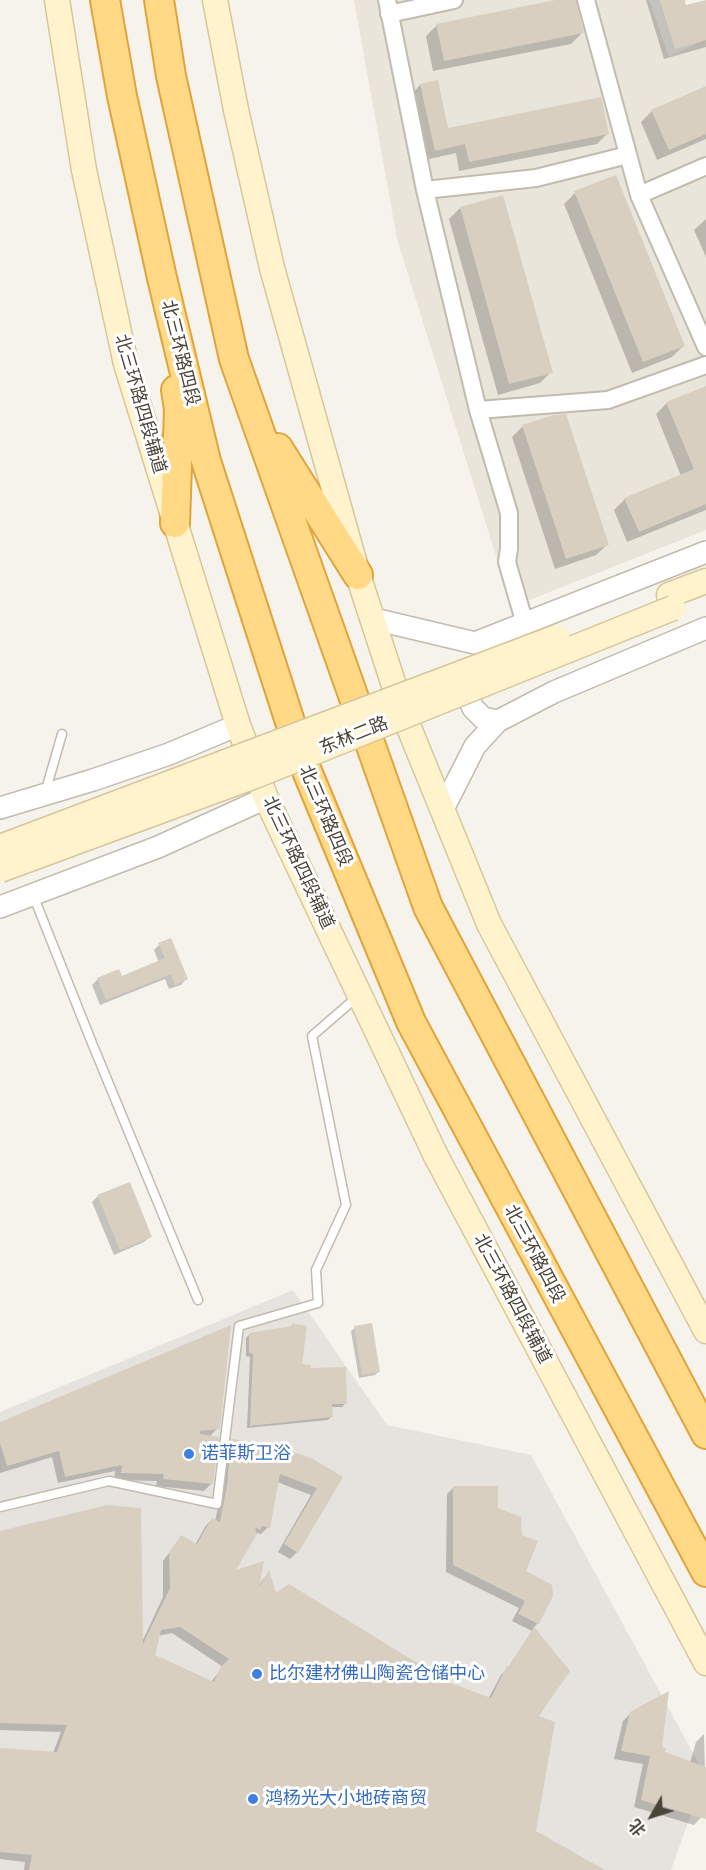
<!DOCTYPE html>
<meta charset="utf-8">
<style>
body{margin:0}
#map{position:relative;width:706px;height:1870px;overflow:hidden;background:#f6f3ec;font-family:"Fira Sans Condensed","Noto Sans SC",sans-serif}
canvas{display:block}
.north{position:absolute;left:622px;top:1786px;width:60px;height:60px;-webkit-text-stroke:4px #fff;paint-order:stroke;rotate:231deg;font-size:16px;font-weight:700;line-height:24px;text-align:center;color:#4b4439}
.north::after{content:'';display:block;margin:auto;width:21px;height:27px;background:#4b4439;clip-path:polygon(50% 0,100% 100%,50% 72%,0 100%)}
</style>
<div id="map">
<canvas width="706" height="1870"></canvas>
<div class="north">北</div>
</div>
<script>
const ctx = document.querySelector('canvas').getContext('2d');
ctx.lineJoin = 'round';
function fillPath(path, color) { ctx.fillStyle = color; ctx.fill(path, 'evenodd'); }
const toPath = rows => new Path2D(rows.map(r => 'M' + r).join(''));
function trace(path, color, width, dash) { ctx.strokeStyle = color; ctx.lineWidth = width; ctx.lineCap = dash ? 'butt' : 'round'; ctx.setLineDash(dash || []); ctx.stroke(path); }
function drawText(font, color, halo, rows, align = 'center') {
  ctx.font = font + ' "Fira Sans Condensed","Noto Sans SC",sans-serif'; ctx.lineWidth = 6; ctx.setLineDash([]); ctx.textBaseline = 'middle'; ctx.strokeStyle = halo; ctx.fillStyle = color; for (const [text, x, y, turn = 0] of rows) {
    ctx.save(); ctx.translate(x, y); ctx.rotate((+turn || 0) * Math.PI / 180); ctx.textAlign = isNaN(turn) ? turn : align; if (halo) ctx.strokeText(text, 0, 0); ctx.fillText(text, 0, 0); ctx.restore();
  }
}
fillPath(toPath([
 [354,0,649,0,669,57,706,39,706,530,512,607,397,239]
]), '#eae5da');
fillPath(toPath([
 [293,1290,387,1425,531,1455,705,1775,671,1870,0,1870,0,1412]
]), '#e6e2dd');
fillPath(toPath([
 [563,0,574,0,582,33,571,44,433,71,426,36,437,25],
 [646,0,683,0,685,7,706,1,706,47,664,59],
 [436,82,447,129,607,134,597,144,459,171,456,153,425,160,411,95,420,85],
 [706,87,706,139,657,160,641,122,652,111],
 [575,193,683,346,672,357,632,373,564,204],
 [460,208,551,372,540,383,498,395,449,219],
 [706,219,706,257,694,230],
 [706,393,706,510,627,542,614,510,625,499,681,476,656,414,667,403],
 [523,426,608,544,596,555,555,569,512,437],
 [159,945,186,979,181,985,169,989,165,979,100,1005,92,985,98,979,121,978,159,963,154,950],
 [98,1196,150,1237,144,1242,114,1255,92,1202],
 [292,1325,300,1366,345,1404,342,1407,331,1407,332,1416,328,1420,247,1428,250,1357,246,1356,246,1338,250,1334,290,1327],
 [355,1328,378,1372,375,1375,359,1378,351,1331],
 [0,1423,218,1428,209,1437,212,1483,204,1491,156,1486,157,1481,114,1480,115,1471,58,1483,52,1457,0,1473],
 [232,1440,289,1452,341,1478,297,1552,290,1559,278,1552,311,1495,277,1482,268,1527,261,1534,256,1533,232,1572,258,1586,268,1573,275,1595,447,1683,488,1699,501,1675,508,1668,532,1631,512,1621,519,1608,446,1572,447,1494,454,1487,496,1509,524,1572,538,1623,533,1628,568,1671,537,1717,534,1832,602,1870,24,1870,25,1862,0,1859,0,1750,53,1753,61,1732,0,1730,0,1532,142,1642,163,1597,163,1561,181,1537,195,1545,205,1527,212,1519,215,1521,221,1494,225,1448],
 [172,1633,223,1667,211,1682,153,1655,158,1636],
 [631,1713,663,1753,690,1763,696,1742,704,1734,706,1812,694,1825,634,1807,643,1764,614,1759,623,1721]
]), '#0003');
fillPath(toPath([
 [555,0,576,0,584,33,444,61,436,24],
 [660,0,685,0,686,5,706,0,706,40,675,49],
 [438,80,448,128,601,97,609,134,469,162,465,144,435,151,420,84],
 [706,86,706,134,669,150,651,110],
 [616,175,685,346,643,362,574,191],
 [503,195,553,373,509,384,460,207],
 [706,386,706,504,639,532,624,498,694,469,666,402],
 [566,414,609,545,566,559,522,425,554,415],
 [171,938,188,979,175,985,171,974,106,1000,97,978,119,969,122,976,165,958,158,943],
 [130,1182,152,1237,120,1250,97,1195],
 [292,1323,307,1326,302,1364,311,1365,311,1368,346,1367,347,1404,332,1404,333,1417,250,1426,253,1354,249,1353,249,1333,292,1326],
 [372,1323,380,1372,362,1375,354,1326],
 [231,1325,220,1429,200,1431,200,1434,219,1437,213,1484,163,1479,164,1474,121,1473,122,1465,65,1477,59,1451,7,1466,0,1443,0,1422],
 [231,1439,291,1447,290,1451,313,1459,343,1477,298,1553,284,1544,317,1488,280,1474,270,1528,262,1526,260,1530,255,1527,257,1534,236,1570,264,1561,259,1587,269,1570,276,1593,289,1584,448,1682,491,1698,507,1666,509,1667,534,1627,570,1671,539,1716,555,1722,536,1831,605,1870,29,1870,32,1855,0,1852,0,1748,57,1752,67,1725,0,1723,0,1531,107,1505,141,1508,143,1644,170,1588,169,1553,181,1535,197,1544,212,1518,220,1522,227,1485],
 [180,1627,229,1659,220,1668,214,1682,155,1655,161,1630],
 [453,1486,498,1486,498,1508,521,1517,522,1535,538,1541,526,1571,552,1585,553,1596,539,1624,518,1614,525,1601,453,1565],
 [669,1691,662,1747,666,1748,665,1752,706,1767,706,1819,641,1800,650,1756,621,1751,630,1712]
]), '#d8cfc1');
const service = toPath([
 [45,793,62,734],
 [33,895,92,1043,198,1300],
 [0,1507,109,1481,217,1504,239,1326,318,1303,316,1270,346,1205,312,1036,357,997]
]);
const minor = toPath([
 [387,0,425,190,478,410,608,400,706,365],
 [586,0,639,195],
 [389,14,454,0],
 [706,166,639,195,706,347],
 [425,190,536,178,628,155],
 [478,410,509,513,509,549,507,562,525,624]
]);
const tertiary = toPath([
 [374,619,475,643,706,552],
 [462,676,463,685,473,708,483,718,498,721],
 [0,808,93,780,169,754,238,725],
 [442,811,475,746,498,721,554,692,706,628],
 [0,907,158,847,266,798]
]);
const secondary = toPath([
 [57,0,84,170,126,364,238,725,266,798,436,1156,706,1663],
 [215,0,236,110,272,268,358,575,403,713,489,924,706,1331],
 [669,595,706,581]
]);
const trunk = toPath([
 [105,0,122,96,162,278,206,461,302,759,411,1022,706,1572],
 [159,0,171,76,234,359,428,907,706,1434],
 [278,448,358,575],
 [175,523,179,409,176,390]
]);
trace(service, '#c2bbae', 11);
trace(minor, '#c2bbae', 20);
trace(tertiary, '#c2bbae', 24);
trace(secondary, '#d6c79b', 27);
trace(trunk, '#e0a43c', 32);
trace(service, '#fff', 8);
trace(minor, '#fff', 16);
trace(tertiary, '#fff', 21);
trace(secondary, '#fff3cd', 24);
trace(trunk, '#ffd985', 28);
const secondaryBridge = toPath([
 [0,847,557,637],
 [0,870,255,776,673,608]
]);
trace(secondaryBridge, '#d6c79b', 27, []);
trace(secondaryBridge, '#fff3cd', 24);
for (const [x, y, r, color] of [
 [189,1454,6,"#3f7fe0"],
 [257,1674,6,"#3f7fe0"],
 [253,1799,6,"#3f7fe0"]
]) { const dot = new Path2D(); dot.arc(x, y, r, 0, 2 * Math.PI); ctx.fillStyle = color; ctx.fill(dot); trace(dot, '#fff', 2); }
drawText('18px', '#4b4439', '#fff', [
 ["北三环路四段",180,353,76],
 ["北三环路四段辅道",140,404,74],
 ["东林二路",354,736,-22],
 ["北三环路四段",325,816,67],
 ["北三环路四段辅道",298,863,65],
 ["北三环路四段",534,1254,62],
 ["北三环路四段辅道",512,1299,62]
]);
drawText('18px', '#366cbe', '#fff', [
 ["诺菲斯卫浴",201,1454],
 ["比尔建材佛山陶瓷仓储中心",269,1674],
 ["鸿杨光大小地砖商贸",265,1799]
], 'left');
</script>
